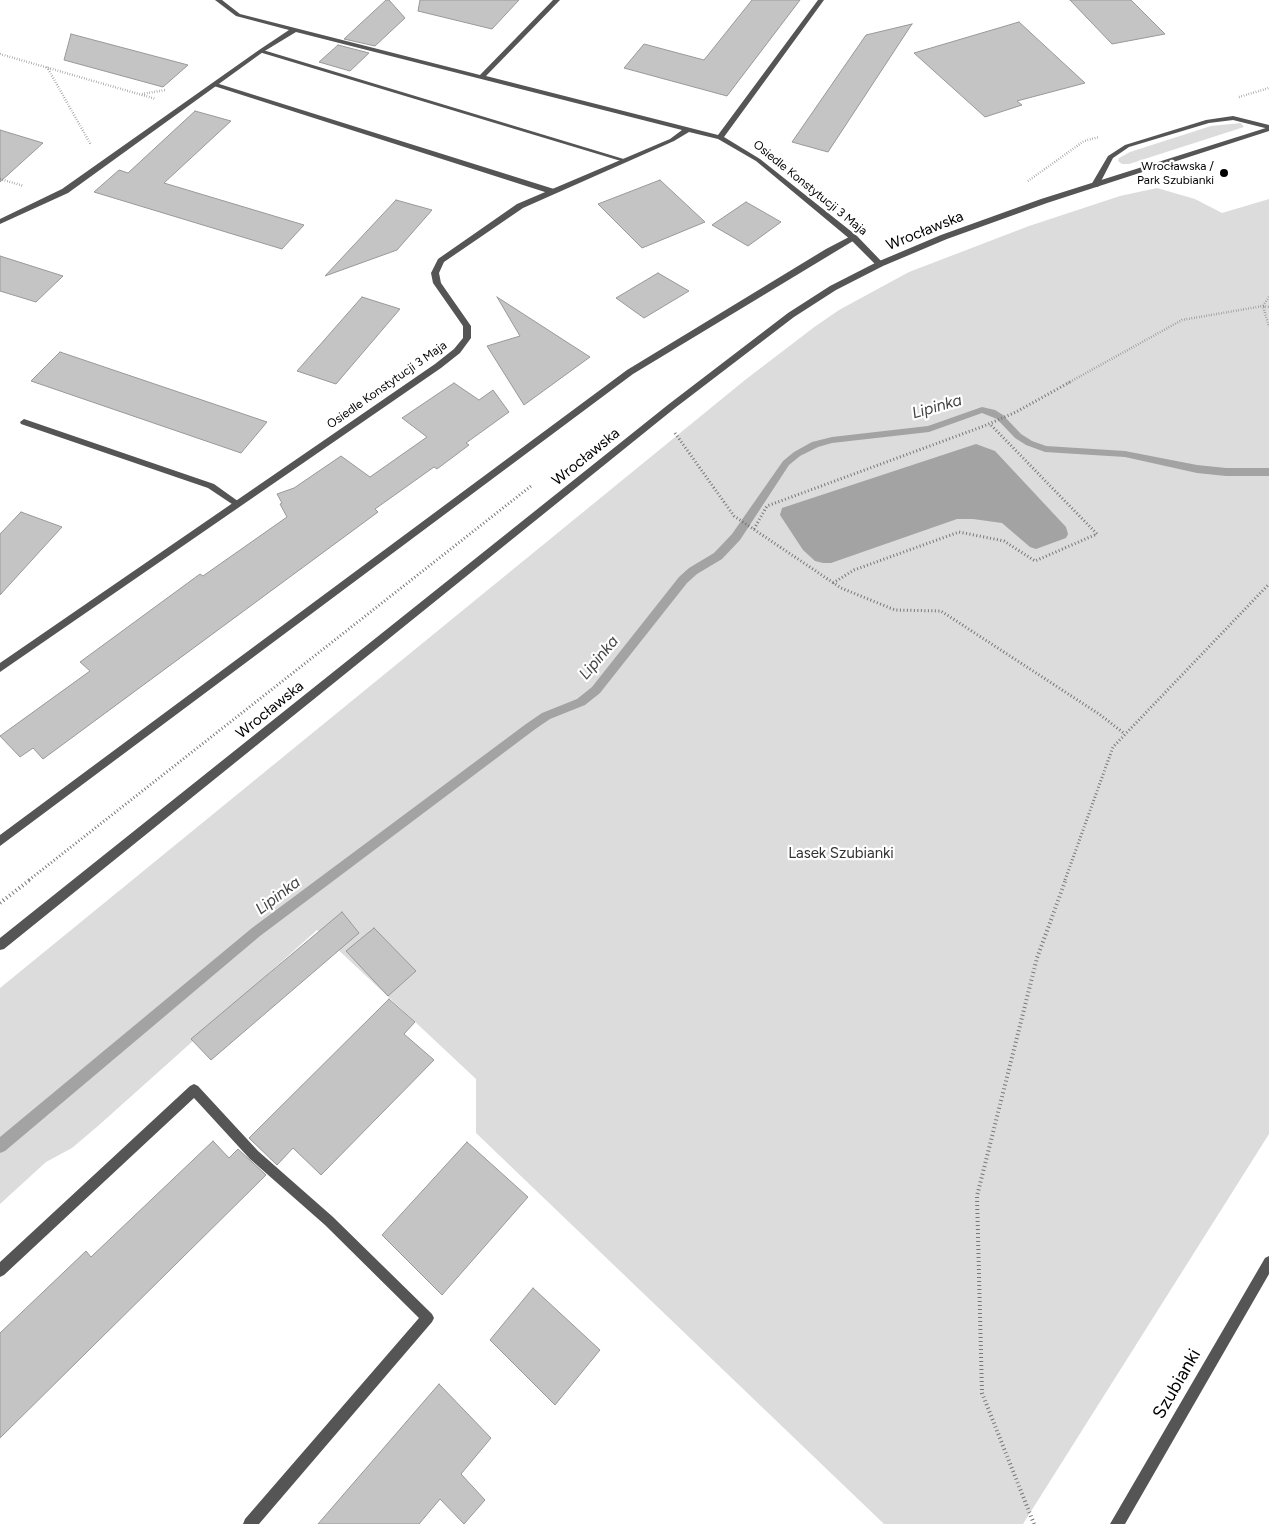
<!DOCTYPE html>
<meta charset="utf-8">
<style>
body{margin:0}
canvas{display:block;background:#fff}
</style>
<canvas width="1269" height="1524"></canvas>
<script>
const ctx = document.querySelector('canvas').getContext('2d');
ctx.lineJoin = 'round';
function fillPath(path, color) { ctx.fillStyle = color; ctx.fill(path, 'evenodd'); }
const toPath = rows => new Path2D(rows.map(r => 'M' + r).join(''));
function trace(path, color, width, dash) { ctx.strokeStyle = color; ctx.lineWidth = width; ctx.lineCap = dash ? 'butt' : 'round'; ctx.setLineDash(dash || []); ctx.stroke(path); }
function drawText(font, color, halo, rows, align = 'center') {
  ctx.font = font + ' Figtree,sans-serif'; ctx.lineWidth = 4.5; ctx.setLineDash([]); ctx.textBaseline = 'middle'; ctx.strokeStyle = halo; ctx.fillStyle = color; for (const [text, x, y, turn = 0] of rows) {
    ctx.save(); ctx.translate(x, y); ctx.rotate((+turn || 0) * Math.PI / 180); ctx.textAlign = isNaN(turn) ? turn : align; if (halo) ctx.strokeText(text, 0, 0); ctx.fillText(text, 0, 0); ctx.restore();
  }
}
fillPath(toPath([
 [1241,123,1244,127,1129,164,1122,164,1118,161,1119,158,1130,152,1211,126],
 [1157,188,1195,199,1222,213,1269,199,1269,1134,1023,1524,884,1524,476,1133,476,1079,317,930,98,1126,72,1148,46,1162,0,1204,0,988,745,380,813,328,839,310,909,272,1029,226,1120,196]
]), '#dcdcdc');
fillPath(toPath([
 [976,444,995,451,1066,527,1068,534,1066,538,1036,549,1030,547,1002,523,973,519,957,519,831,563,823,563,815,561,803,550,780,515,782,508]
]), '#a3a3a3');
fillPath(toPath([
 [982,407,995,410,1003,415,1021,434,1032,441,1046,446,1125,451,1197,465,1226,468,1269,468,1269,476,1226,476,1197,473,1125,457,1045,452,1026,445,1015,438,997,419,982,413,929,432,832,443,818,447,800,456,789,465,740,540,722,559,697,574,687,583,600,693,585,705,550,719,534,730,260,936,5,1151,0,1153,0,1137,252,928,526,724,542,713,577,699,592,687,679,577,689,568,714,553,732,534,783,461,794,452,812,442,832,437,928,426,982,407]
]), '#a3a3a3');
const building = toPath([
 [386,0,389,0,405,18,375,46,344,39,386,0],
 [420,0,519,0,492,29,418,11,420,0],
 [752,0,800,0,727,96,624,68,644,44,704,60,752,0],
 [1070,0,1131,0,1165,34,1112,44,1070,0],
 [1019,22,1085,83,1017,101,1022,105,985,117,914,53,1019,22],
 [912,24,828,152,792,142,866,35,912,24],
 [71,34,188,65,163,87,64,60,71,34],
 [338,45,369,53,350,71,319,62,338,45],
 [195,111,231,121,164,183,304,225,282,249,94,192,119,170,128,173,195,111],
 [0,130,43,143,0,182,0,130],
 [660,180,705,222,642,248,598,204,660,180],
 [396,200,432,210,397,250,325,276,396,200],
 [746,202,781,222,748,246,712,225,746,202],
 [0,256,63,276,36,302,0,291,0,256],
 [658,273,689,291,644,318,616,298,658,273],
 [362,297,400,309,336,384,297,371,362,297],
 [497,297,590,357,524,405,487,346,520,336,497,297],
 [60,352,267,422,241,453,31,381,60,352],
 [454,383,479,400,493,390,509,412,466,443,469,445,437,469,434,467,375,509,378,512,43,759,33,748,20,757,0,736,90,671,80,662,200,574,203,576,287,517,280,504,282,503,277,494,294,488,341,456,370,477,427,437,402,418,454,383],
 [21,512,62,527,0,595,0,534,21,512],
 [342,912,359,933,211,1060,191,1039,342,912],
 [374,928,416,971,388,996,346,951,374,928],
 [389,999,415,1022,404,1034,434,1060,321,1175,293,1148,277,1165,249,1138,389,999],
 [213,1141,229,1158,238,1149,266,1175,0,1438,0,1333,86,1251,91,1257,213,1141],
 [467,1142,528,1197,442,1295,382,1235,467,1142],
 [533,1288,600,1350,555,1405,490,1340,533,1288],
 [439,1384,491,1438,461,1474,485,1500,464,1524,440,1499,419,1524,318,1524,439,1384]
]);
fillPath(building, '#c4c4c4');
trace(building, '#999', 1);
trace(toPath([
 [0,54,156,99],
 [47,67,91,145],
 [142,94,165,90],
 [1239,97,1269,88],
 [0,179,24,186],
 [1028,181,1084,141,1099,137],
 [1269,297,1263,306,1269,327],
 [1068,383,1182,320,1263,306,1269,307]
]), '#777', 2.5, [0.5, 2]);
trace(toPath([
 [675,433,734,516,841,588,895,610,941,611,1099,714,1125,734],
 [754,529,767,506,984,426,1016,412,1070,382],
 [833,583,854,570,959,532,1004,541,1035,561,1097,534,990,424],
 [29,880,531,486],
 [1065,880,1113,747,1269,584]
]), '#777', 3, [1, 2.5]);
trace(toPath([
 [0,903,31,879],
 [1034,1524,982,1393,977,1196,1037,958,1066,879]
]), '#777', 4, [1, 3]);
fillPath(toPath([
 [259,50,263,50,627,160,621,161,259,52,259,50],
 [216,83,554,189,555,191,554,193,548,193,214,86,214,84,216,83],
 [1233,116,1269,125,1269,129,1233,120,1209,123,1129,147,1113,158,1098,187,1091,185,1108,156,1125,145,1206,120,1233,116],
 [851,236,854,236,858,238,633,374,0,846,0,835,627,370,826,249,851,236],
 [24,419,214,484,242,504,238,507,235,506,208,488,21,424,20,422,24,419],
 [194,1084,198,1086,258,1151,333,1217,432,1314,434,1318,432,1322,259,1524,243,1524,245,1519,419,1318,325,1225,250,1159,194,1098,4,1275,0,1277,0,1262,190,1086,194,1084]
]), '#555');
fillPath(toPath([
 [215,0,222,0,240,14,480,75,553,0,560,0,486,76,718,135,818,0,824,0,724,137,760,159,857,236,884,264,880,266,877,266,851,240,756,161,718,139,689,132,674,141,523,208,444,262,439,273,441,283,471,326,471,338,460,353,441,368,0,672,0,663,435,364,454,349,463,338,463,326,433,283,431,273,438,259,517,204,670,139,682,130,296,32,263,52,68,193,0,224,0,219,62,189,259,50,289,30,236,16,215,0],
 [1269,1256,1269,1274,1125,1524,1110,1524,1265,1258,1269,1256]
]), '#555');
fillPath(toPath([
 [1269,127,1269,131,1047,203,947,239,883,266,836,290,794,317,675,408,4,949,0,950,0,938,669,404,788,313,830,286,877,262,941,235,1041,199,1269,127]
]), '#555');
for (const [x, y, r, color] of [
 [1224,173,5,"#000"]
]) { const dot = new Path2D(); dot.arc(x, y, r, 0, 2 * Math.PI); ctx.fillStyle = color; ctx.fill(dot); trace(dot, '#fff', 2); }
drawText('12px', '#000', '#fff', [
 ["Wrocławska /",1214,166],
 ["Park Szubianki",1214,180]
], 'right');
drawText('12px', '#000', '#fff', [
 ["Osiedle Konstytucji 3 Maja",810,188,39],
 ["Osiedle Konstytucji 3 Maja",387,385,-35]
]);
drawText('15px', '#000', '#fff', [
 ["Wrocławska",925,231,-22],
 ["Wrocławska",586,457,-39],
 ["Wrocławska",270,710,-39]
]);
drawText('15px', '#333', '#fff', [
 ["Lasek Szubianki",841,854]
]);
drawText('italic 16px', '#444', '#fff', [
 ["Lipinka",937,407,-16],
 ["Lipinka",599,658,-50],
 ["Lipinka",278,896,-37]
]);
drawText('18px', '#000', '#fff', [
 ["Szubianki",1177,1384,-60]
]);
</script>
